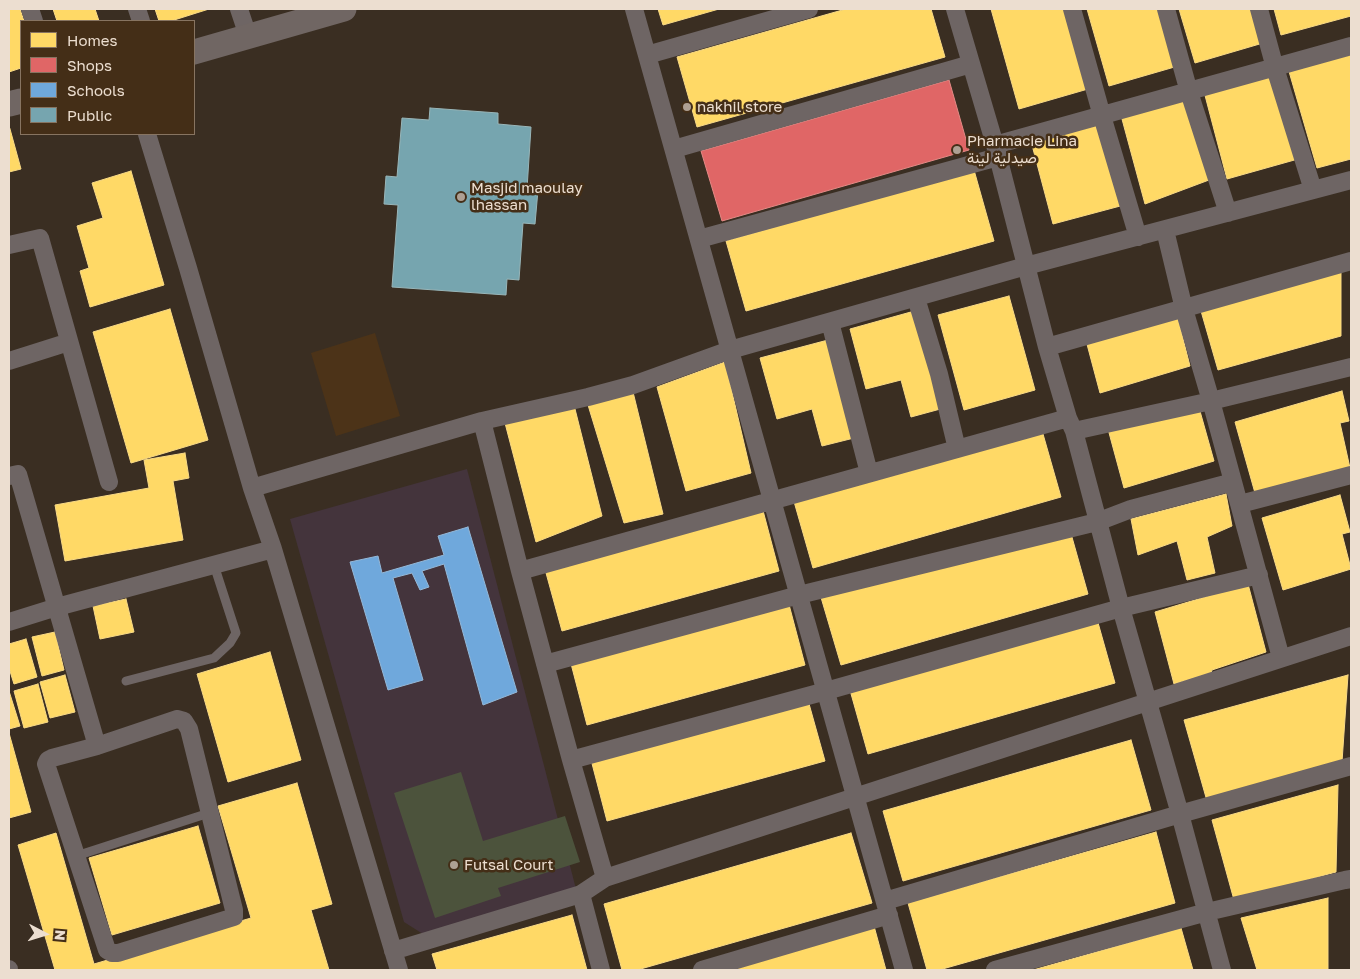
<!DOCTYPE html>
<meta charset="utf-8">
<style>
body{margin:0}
#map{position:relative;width:1360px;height:979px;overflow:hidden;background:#3a2e22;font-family:"Golos Text",sans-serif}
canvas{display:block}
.frame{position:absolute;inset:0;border:10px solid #ecded0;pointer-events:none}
.legend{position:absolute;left:20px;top:20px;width:175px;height:115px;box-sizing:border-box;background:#442e17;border:1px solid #877461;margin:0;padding:6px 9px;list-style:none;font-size:15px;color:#ecded0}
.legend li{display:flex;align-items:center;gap:10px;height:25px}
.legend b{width:25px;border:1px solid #877461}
.north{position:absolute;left:20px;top:909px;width:50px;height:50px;-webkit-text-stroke:4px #442e17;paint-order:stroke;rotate:95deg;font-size:14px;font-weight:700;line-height:20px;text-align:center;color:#ecded0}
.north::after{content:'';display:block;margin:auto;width:18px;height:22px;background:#ecded0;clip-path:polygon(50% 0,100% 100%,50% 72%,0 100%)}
</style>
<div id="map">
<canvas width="1360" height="979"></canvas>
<div class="frame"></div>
<ul class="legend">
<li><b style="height:14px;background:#ffd966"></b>Homes</li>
<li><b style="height:14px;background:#e06666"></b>Shops</li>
<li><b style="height:14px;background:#6fa8dc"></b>Schools</li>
<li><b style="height:14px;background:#76a5af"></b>Public</li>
</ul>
<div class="north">N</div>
</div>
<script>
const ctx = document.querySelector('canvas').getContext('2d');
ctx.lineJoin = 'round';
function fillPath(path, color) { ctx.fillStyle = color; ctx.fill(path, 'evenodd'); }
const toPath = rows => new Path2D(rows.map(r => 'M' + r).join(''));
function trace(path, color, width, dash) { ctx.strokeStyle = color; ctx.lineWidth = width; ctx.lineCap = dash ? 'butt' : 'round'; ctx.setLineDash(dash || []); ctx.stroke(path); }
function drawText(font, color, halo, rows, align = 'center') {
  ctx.font = font + ' "Golos Text",Vazirmatn,sans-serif'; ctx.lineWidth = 5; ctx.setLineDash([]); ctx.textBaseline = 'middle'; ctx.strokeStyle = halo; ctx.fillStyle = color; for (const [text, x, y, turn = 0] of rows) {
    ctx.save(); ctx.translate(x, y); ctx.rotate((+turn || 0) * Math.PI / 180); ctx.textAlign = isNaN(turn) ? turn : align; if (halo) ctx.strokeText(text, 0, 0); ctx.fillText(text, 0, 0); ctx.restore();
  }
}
fillPath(toPath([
 [375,333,400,416,336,436,311,353]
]), '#4c3318');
fillPath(toPath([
 [467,469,576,889,423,934,404,922,290,519]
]), '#44343c');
fillPath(toPath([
 [461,772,483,841,565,816,580,862,498,888,501,896,435,918,394,793]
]), '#4c533c');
const homes = toPath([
 [9,9,20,9,24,21,21,21,21,68,9,72,9,9],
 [53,9,95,9,99,21,57,21,53,9],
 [155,9,209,9,171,21,159,21,155,9],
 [658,9,719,9,663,25,658,9],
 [846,9,931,9,945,57,697,127,677,57,846,9],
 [991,9,1065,9,1088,89,1019,109,991,9],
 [1087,9,1162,9,1178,66,1109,86,1087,9],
 [1179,9,1253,9,1263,43,1195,63,1179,9],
 [1274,9,1351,9,1351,16,1281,35,1274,9],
 [1351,50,1351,159,1317,168,1288,68,1351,50],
 [1273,65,1298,159,1227,179,1202,84,1273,65],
 [1183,92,1217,177,1145,204,1119,108,1183,92],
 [1098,110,1124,205,1053,224,1028,130,1098,110],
 [10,129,21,169,9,172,9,130,10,129],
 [974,170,994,241,746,311,726,241,974,170],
 [131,171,164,285,90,307,80,271,89,268,77,226,103,218,92,183,131,171],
 [1341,266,1341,336,1218,370,1199,304,1341,266],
 [1009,296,1035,390,964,410,938,315,1009,296],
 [1175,307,1190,366,1100,393,1084,333,1175,307],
 [170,309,208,440,131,463,93,332,170,309],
 [918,310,944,408,911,417,901,380,866,389,850,329,918,310],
 [828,340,854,438,822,446,812,409,777,419,760,358,828,340],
 [725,362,751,473,686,491,657,387,725,362],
 [1342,391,1349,421,1340,423,1350,468,1255,493,1235,422,1342,391],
 [633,392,663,514,624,523,588,405,633,392],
 [1198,404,1214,461,1124,488,1108,429,1198,404],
 [574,405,602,516,536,542,505,423,574,405],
 [1041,427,1061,497,813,568,793,498,1041,427],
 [185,453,189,478,173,481,183,540,65,561,55,505,149,488,144,460,185,453],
 [1226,494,1232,526,1207,537,1215,573,1187,580,1177,541,1138,555,1131,519,1226,494],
 [1340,495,1350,532,1342,534,1351,569,1283,590,1262,518,1340,495],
 [761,503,779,571,562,631,543,562,761,503],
 [1068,523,1088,594,841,665,820,594,1068,523],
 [1248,584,1266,652,1212,670,1211,673,1174,684,1155,612,1248,584],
 [787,597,805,665,587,725,569,656,787,597],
 [126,599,134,632,100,639,93,606,126,599],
 [1095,612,1115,683,868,754,848,683,1095,612],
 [55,632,64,670,42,676,32,637,55,632],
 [26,639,37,677,14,684,9,668,9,644,26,639],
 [270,652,301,760,228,782,197,674,270,652],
 [65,675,75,712,50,718,40,682,65,675],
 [1348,675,1342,762,1207,801,1184,720,1348,675],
 [38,684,48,722,24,728,14,691,38,684],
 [9,691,20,726,9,729,9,691],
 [806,693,825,761,607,821,589,752,806,693],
 [9,733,31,812,9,818,9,733],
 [1131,740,1151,810,903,881,883,811,1131,740],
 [297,783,332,904,311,910,329,970,55,970,18,845,56,833,94,964,251,918,218,806,297,783],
 [1338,785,1336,872,1234,900,1212,820,1338,785],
 [198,826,220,903,112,935,89,858,198,826],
 [1156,832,1175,903,939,970,927,970,908,903,1156,832],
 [851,833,872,903,637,970,622,970,604,904,851,833],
 [1328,898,1328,970,1257,970,1241,918,1328,898],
 [572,915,587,970,437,970,432,954,572,915],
 [874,926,886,970,721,970,874,926],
 [1181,928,1193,970,1033,970,1181,928]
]);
fillPath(homes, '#ffd966');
trace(homes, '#f9da86', 1);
const shops = toPath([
 [949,80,969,150,722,221,701,151,949,80]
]);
fillPath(shops, '#e06666');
trace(shops, '#e48a86', 1);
const schools = toPath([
 [468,527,517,692,483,705,444,564,422,571,429,587,420,590,412,573,393,578,423,680,388,690,350,562,378,556,382,573,444,555,438,536,468,527]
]);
fillPath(schools, '#6fa8dc');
trace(schools, '#94b8d8', 1);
const public = toPath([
 [430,108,498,113,498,124,531,127,527,189,538,190,535,224,523,223,519,280,507,279,506,295,392,287,398,205,384,204,386,176,397,177,402,118,429,120,430,108]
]);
fillPath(public, '#76a5af');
trace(public, '#99b6b9', 1);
trace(toPath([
 [126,681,214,658,230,643,236,633,214,565],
 [76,856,209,813]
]), '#6e6564', 9);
trace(toPath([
 [30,9,34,21],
 [137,9,141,21],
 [239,9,248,36],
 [634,9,904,970],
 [955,9,995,145,1047,347,1068,418,1074,431,1121,608,1180,814,1222,970],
 [1072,9,1102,116,1138,237],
 [1166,9,1189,92,1228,213],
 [1259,9,1275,68,1313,190],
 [647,55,809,9],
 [147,134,188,268,252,488,273,549,399,970],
 [995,145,1351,46],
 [674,149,971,64],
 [1165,230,1184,309,1211,401,1281,658],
 [699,239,998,157],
 [9,245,40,238,109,482],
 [916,298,939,374,957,449],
 [830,322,869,473],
 [1047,347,1351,261],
 [9,361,69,342],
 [482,421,520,571,571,760,605,878],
 [1074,431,1211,401,1351,367],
 [9,476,18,474,97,746],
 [252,488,482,421,588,397,633,385,730,350,1026,266,1351,180],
 [1240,504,1351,475],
 [520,571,1068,418],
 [9,622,57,607,273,549],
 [545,664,799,595,1097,522,1131,509,1233,482],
 [177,719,184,721,189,729,234,910,234,917,118,953,112,953,107,950,46,764,48,760,52,758,97,746,177,719],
 [571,760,826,691,1121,608,1259,575],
 [581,894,601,970],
 [885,901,1180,814,1351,766],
 [393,951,581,894,605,878,1351,636],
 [9,969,9,970],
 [702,970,889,915],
 [995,970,1207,912,1345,880,1351,879]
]), '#6e6564', 18);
trace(toPath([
 [194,52,344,9],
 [9,104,21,101]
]), '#706663', 25);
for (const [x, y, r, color] of [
 [687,107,5,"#aea093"],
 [957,150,5,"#aea093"],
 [461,197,5,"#aea093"],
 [454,865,5,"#aea093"]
]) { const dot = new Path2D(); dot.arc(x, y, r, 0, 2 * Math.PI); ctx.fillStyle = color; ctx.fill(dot); trace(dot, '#442e17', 2); }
drawText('15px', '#ecded0', '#442e17', [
 ["nakhil store",697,107],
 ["Pharmacie Lina",967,141],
 ["صيدلية لينة",967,158],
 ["Masjid maoulay",471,188],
 ["lhassan",471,205],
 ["Futsal Court",464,865]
], 'left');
</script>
